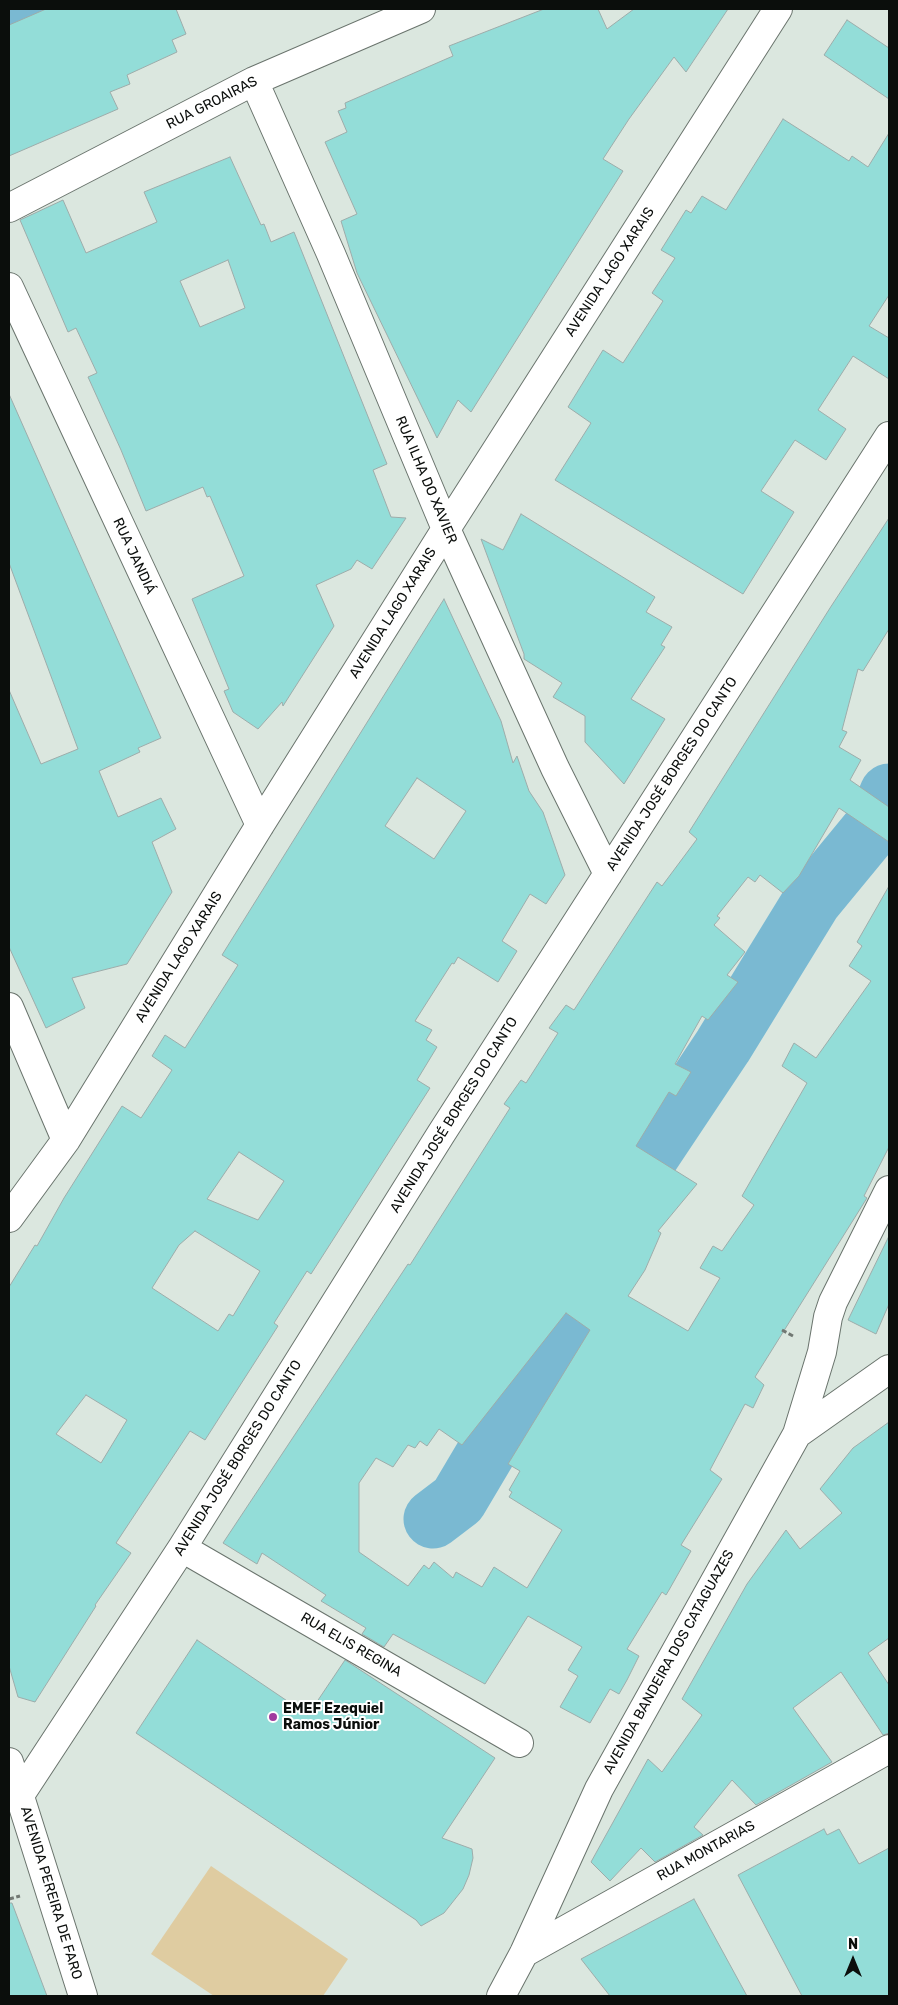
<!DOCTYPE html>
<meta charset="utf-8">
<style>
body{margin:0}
#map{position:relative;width:898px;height:2005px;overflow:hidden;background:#dbe7df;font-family:Rubik,sans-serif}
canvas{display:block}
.frame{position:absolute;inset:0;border:10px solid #0b0e0c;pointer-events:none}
.north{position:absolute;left:828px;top:1935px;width:50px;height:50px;-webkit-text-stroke:4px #fff;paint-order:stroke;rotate:0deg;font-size:14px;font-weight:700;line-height:20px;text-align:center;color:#0b0e0c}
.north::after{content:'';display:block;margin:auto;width:18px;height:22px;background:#0b0e0c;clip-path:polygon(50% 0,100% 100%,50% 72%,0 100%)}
</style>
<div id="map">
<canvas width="898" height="2005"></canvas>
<div class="frame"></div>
<div class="north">N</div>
</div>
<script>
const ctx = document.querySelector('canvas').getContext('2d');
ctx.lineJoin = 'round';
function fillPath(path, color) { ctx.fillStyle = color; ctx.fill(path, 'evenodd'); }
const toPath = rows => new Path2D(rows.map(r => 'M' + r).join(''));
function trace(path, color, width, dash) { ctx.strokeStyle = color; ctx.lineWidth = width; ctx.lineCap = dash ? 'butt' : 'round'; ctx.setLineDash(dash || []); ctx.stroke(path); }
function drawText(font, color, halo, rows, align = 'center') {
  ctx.font = font + ' Rubik,sans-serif'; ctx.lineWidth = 4; ctx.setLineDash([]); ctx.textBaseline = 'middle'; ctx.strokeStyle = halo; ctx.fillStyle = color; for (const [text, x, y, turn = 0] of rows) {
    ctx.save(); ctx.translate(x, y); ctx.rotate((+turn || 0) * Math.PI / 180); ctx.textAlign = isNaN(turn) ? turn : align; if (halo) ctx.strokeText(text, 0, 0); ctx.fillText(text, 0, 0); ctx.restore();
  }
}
fillPath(toPath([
 [211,1866,348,1959,323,1996,214,1996,151,1954]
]), '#dfcca1');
fillPath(toPath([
 [9,9,66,9,9,38]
]), '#7ab9d2');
trace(toPath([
 [433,1519,458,1500,490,1446,561,1336,588,1271,631,1184,723,1046,812,901,877,822,889,793]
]), '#7ab9d2', 59);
const building = toPath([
 [46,9,176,9,186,34,172,40,177,52,127,75,130,84,110,92,118,109,9,156,9,25,46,9],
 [544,9,598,9,607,29,634,9,728,9,686,72,674,57,629,119,603,159,623,171,471,412,458,400,437,438,357,273,341,221,357,214,325,142,347,132,338,111,346,108,345,103,453,56,449,46,544,9],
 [847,20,889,48,889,99,824,55,847,20],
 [783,119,849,161,852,156,868,167,889,133,889,295,869,326,889,338,889,379,853,356,818,410,846,429,826,460,795,440,761,491,794,512,743,594,555,480,591,423,568,407,603,350,623,363,663,301,652,293,675,258,661,250,686,210,691,213,702,196,726,210,783,119],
 [230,157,261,225,264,224,271,242,294,232,387,464,373,470,391,517,406,518,372,569,357,560,351,569,316,585,334,626,283,706,282,702,258,729,233,712,224,691,229,689,192,599,244,576,210,496,207,497,203,487,146,511,121,450,88,377,97,373,76,328,68,332,20,220,63,200,86,253,157,222,144,192,230,157],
 [228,260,245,308,200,327,180,281,228,260],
 [9,394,161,738,138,748,140,752,99,771,118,817,161,798,176,829,152,842,172,892,127,964,72,978,85,1008,46,1028,9,947,9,690,41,764,78,749,9,563,9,394],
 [521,514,655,597,646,612,672,627,661,645,665,647,631,699,665,719,624,784,585,742,585,716,553,697,562,683,524,659,524,654,481,539,503,550,521,514],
 [889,518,889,629,863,671,858,669,842,730,847,732,839,747,861,760,850,780,889,807,889,842,839,808,799,876,783,893,760,875,755,882,748,877,717,916,720,918,714,925,745,952,727,975,738,982,708,1020,702,1016,675,1064,691,1072,676,1096,669,1092,636,1146,697,1184,658,1231,661,1233,645,1270,628,1296,688,1331,720,1278,700,1268,713,1246,722,1251,754,1205,742,1196,807,1083,782,1066,794,1043,816,1058,871,981,849,966,862,946,857,942,889,886,889,1147,864,1196,867,1198,755,1377,764,1385,753,1408,745,1404,710,1470,722,1479,681,1545,691,1551,669,1590,666,1595,662,1592,627,1649,639,1656,627,1680,619,1694,610,1689,590,1723,560,1707,578,1676,568,1670,582,1647,528,1616,485,1684,393,1634,384,1647,362,1634,366,1628,321,1601,326,1595,262,1553,257,1564,223,1543,408,1264,410,1265,510,1108,504,1104,521,1080,526,1083,558,1033,549,1028,566,1005,574,1010,657,882,662,886,697,839,689,832,830,608,889,518],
 [566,1313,590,1330,508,1464,520,1471,509,1490,512,1492,509,1497,562,1530,527,1588,494,1567,482,1587,456,1572,453,1578,434,1562,429,1569,424,1565,408,1586,359,1552,359,1483,376,1458,393,1467,408,1445,415,1448,420,1441,427,1446,439,1429,462,1445,566,1313],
 [444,599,501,721,513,763,517,756,529,791,543,812,565,875,546,904,530,894,502,941,517,951,498,982,458,957,454,964,452,963,415,1021,432,1030,426,1040,437,1047,417,1080,430,1088,311,1274,307,1271,274,1323,278,1326,271,1337,205,1440,190,1431,116,1543,131,1553,95,1605,96,1606,35,1702,18,1697,9,1666,9,1287,35,1245,37,1246,64,1198,122,1106,141,1118,172,1070,152,1056,165,1035,185,1048,238,965,222,955,444,599],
 [417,778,466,811,434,859,385,826,417,778],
 [239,1152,284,1181,258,1220,207,1199,239,1152],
 [195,1231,260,1271,233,1316,229,1314,218,1331,152,1288,179,1245,195,1231],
 [86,1395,127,1420,101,1463,56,1434,86,1395],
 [889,1236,889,1304,876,1334,848,1320,889,1236],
 [889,1422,889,1638,868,1653,889,1685,889,1733,883,1735,841,1672,793,1708,832,1762,756,1805,732,1780,694,1827,703,1835,655,1862,641,1848,610,1881,591,1862,648,1759,662,1772,702,1715,682,1699,747,1584,786,1530,800,1549,842,1513,820,1489,853,1448,889,1422],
 [197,1640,308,1715,345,1660,495,1758,442,1838,472,1849,473,1858,469,1875,463,1889,444,1913,421,1926,416,1920,136,1733,197,1640],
 [824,1829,827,1835,839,1829,859,1864,889,1848,889,1996,802,1996,738,1875,824,1829],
 [694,1899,747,1996,610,1996,581,1959,694,1899],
 [9,1903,12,1903,47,1996,9,1996,9,1903]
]);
fillPath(building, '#93ddd8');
trace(building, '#9dacaa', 1);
const street = toPath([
 [254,81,331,254,446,529,555,768,608,874],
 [9,208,254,81,421,9],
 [9,287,260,825],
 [9,1007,66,1140],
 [9,1218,66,1140,260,825,446,529,778,9],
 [797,1434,822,1352,828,1317,833,1302,889,1190],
 [182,1548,519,1743],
 [9,1762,83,1996],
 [20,1795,182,1548,441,1134,889,436],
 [524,1953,889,1749],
 [501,1996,524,1953,599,1789,797,1434,889,1369]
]);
trace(street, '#6a746d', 30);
trace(toPath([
 [782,1330,793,1336],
 [9,1899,20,1896]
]), '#717873', 3, [5, 2.5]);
trace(street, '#fff', 28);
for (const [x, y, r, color] of [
 [273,1717,5,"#a03a9e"]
]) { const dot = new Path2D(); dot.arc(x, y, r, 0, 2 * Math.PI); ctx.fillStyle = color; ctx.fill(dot); trace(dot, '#fff', 2); }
drawText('14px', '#0b0e0c', '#fff', [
 ["RUA GROAIRAS",212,103,-27],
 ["AVENIDA LAGO XARAIS",610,272,-57],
 ["RUA ILHA DO XAVIER",426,480,67],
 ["RUA JANDIÁ",134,556,65],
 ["AVENIDA LAGO XARAIS",393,613,-58],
 ["AVENIDA JOSÉ BORGES DO CANTO",672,774,-57],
 ["AVENIDA LAGO XARAIS",179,957,-58],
 ["AVENIDA JOSÉ BORGES DO CANTO",454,1115,-58],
 ["AVENIDA JOSÉ BORGES DO CANTO",238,1458,-58],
 ["RUA ELIS REGINA",351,1645,30],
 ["AVENIDA BANDEIRA DOS CATAGUAZES",669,1662,-61],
 ["RUA MONTARIAS",706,1851,-29],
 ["AVENIDA PEREIRA DE FARO",51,1893,73]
]);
drawText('bold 14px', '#0b0e0c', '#fff', [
 ["EMEF Ezequiel",283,1709],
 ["Ramos Júnior",283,1725]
], 'left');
</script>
